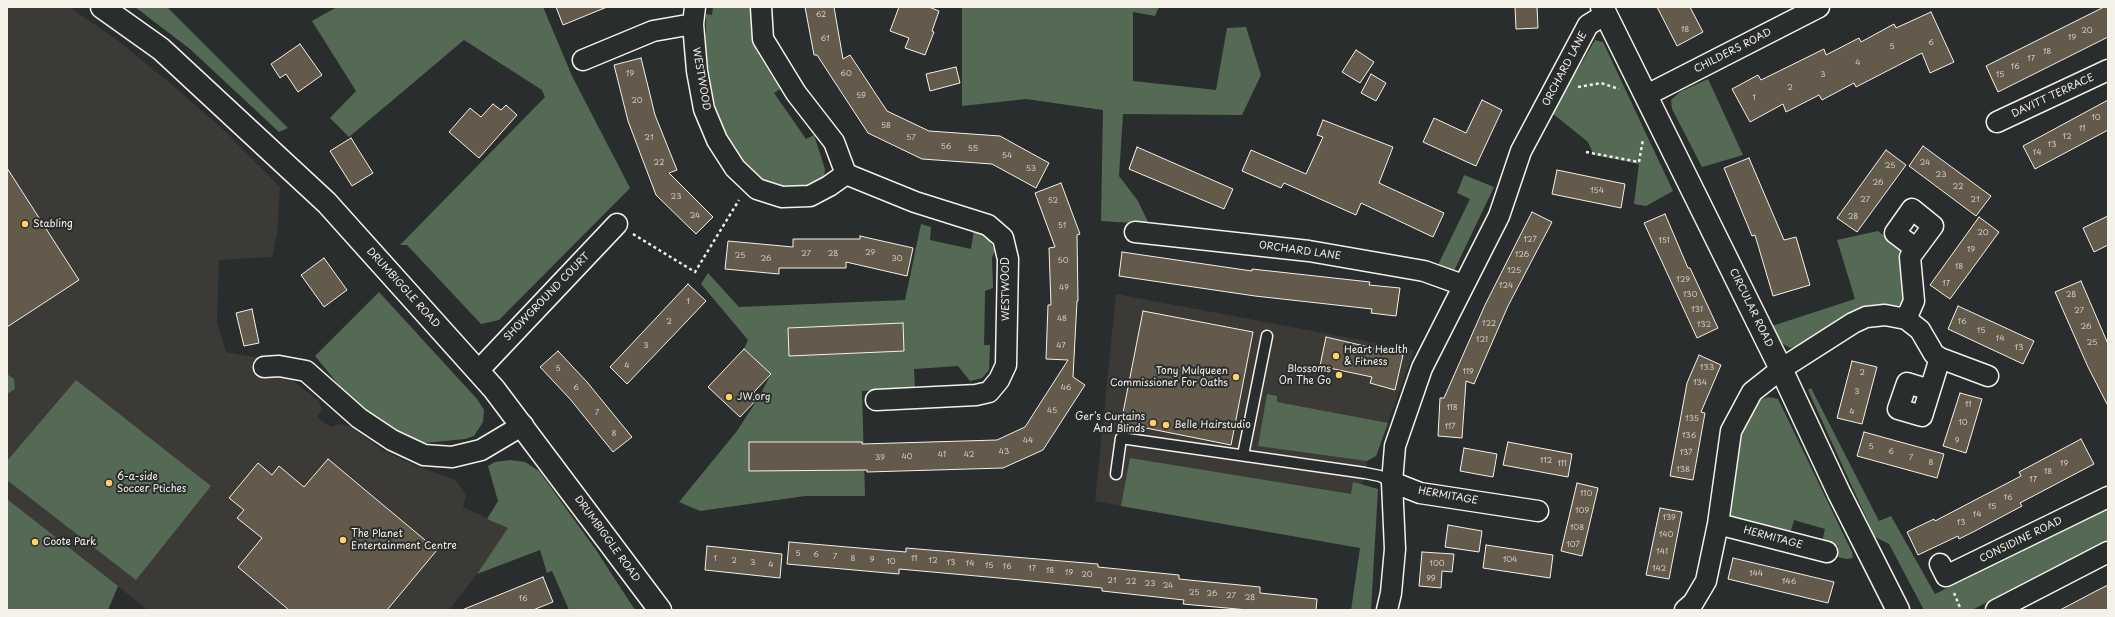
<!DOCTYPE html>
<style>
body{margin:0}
#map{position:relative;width:2115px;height:617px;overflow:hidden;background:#2a2d2e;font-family:"Playpen Sans",sans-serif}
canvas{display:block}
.frame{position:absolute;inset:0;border:8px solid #f4f1e8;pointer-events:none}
</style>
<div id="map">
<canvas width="2115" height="617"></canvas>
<div class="frame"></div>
</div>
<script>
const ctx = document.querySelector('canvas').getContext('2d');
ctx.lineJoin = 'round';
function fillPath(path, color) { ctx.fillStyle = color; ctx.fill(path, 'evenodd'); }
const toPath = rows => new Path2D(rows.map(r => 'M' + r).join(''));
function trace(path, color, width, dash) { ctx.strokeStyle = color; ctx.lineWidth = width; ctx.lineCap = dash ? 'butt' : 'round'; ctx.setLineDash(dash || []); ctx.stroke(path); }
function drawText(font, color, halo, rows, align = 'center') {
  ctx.font = font + ' "Playpen Sans",sans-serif'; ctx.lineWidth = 4; ctx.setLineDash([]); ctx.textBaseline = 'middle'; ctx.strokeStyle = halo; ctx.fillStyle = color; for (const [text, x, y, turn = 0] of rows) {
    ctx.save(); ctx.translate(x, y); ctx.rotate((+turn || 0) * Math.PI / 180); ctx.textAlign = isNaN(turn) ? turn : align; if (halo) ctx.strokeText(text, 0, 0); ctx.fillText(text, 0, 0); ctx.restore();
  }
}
fillPath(toPath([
 [7,7,69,7,116,39,171,84,226,132,280,187,277,233,272,257,219,260,217,322,226,352,265,359,319,401,322,410,317,417,323,422,332,427,337,424,350,426,384,451,412,464,455,480,466,495,463,507,509,528,477,574,449,610,148,610,7,499],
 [1116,294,1414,350,1376,456,1367,461,1363,485,1361,548,1095,501]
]), '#3b3a37');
fillPath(toPath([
 [135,7,167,7,288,128,279,132,190,49],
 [337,7,543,7,572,76,630,188,499,320,481,324,407,245,400,245,545,97,542,90,464,40,349,137,330,118,356,91,312,21],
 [713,7,750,7,752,35,759,55,780,89,774,93,806,139,814,135,825,169,824,177,806,186,778,188,765,182,742,160,717,118,706,56,706,14,712,15],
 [962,7,1159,7,1155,16,1133,12,1133,81,1216,90,1227,28,1246,27,1261,75,1242,115,1123,114,1119,176,1138,201,1149,224,1101,221,1103,110,1026,99,962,106],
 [1595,40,1603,42,1673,191,1646,206,1634,204,1639,164,1594,155,1588,142,1552,113],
 [1708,79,1743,155,1702,167,1672,109,1671,100,1680,92],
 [1464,175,1494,187,1453,273,1437,267,1470,199,1457,193],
 [921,224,931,227,930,240,971,249,974,229,979,231,987,236,995,251,992,258,993,288,985,291,984,345,990,345,989,370,982,378,970,381,958,366,914,369,915,389,862,391,865,496,805,496,700,511,679,502,737,431,759,397,771,374,744,349,748,340,701,284,708,273,739,307,905,300],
 [1878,231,1899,247,1905,293,1904,301,1899,305,1889,309,1863,309,1839,320,1798,346,1790,348,1783,344,1776,337,1772,326,1855,299,1837,240],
 [379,292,477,399,484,410,483,422,474,436,465,439,424,443,380,422,338,384,315,356],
 [7,374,14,379,15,389,7,394],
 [76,380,211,486,136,580,7,480,7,461],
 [1811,388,1879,521,1891,516,1935,594,2108,509,2108,540,1972,610,1924,610,1889,544,1875,537,1808,390],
 [1267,394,1277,396,1277,402,1388,423,1376,456,1367,461,1258,446],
 [1768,397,1778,399,1852,552,1853,558,1847,559,1837,557,1838,546,1822,542,1825,529,1794,520,1790,534,1734,519,1728,514,1731,480,1743,428,1749,411,1760,400],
 [1130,458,1351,494,1353,482,1378,489,1371,610,1351,610,1360,548,1121,506],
 [510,460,525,462,539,471,596,550,635,610,569,610,552,571,547,573,540,550,477,574,508,528,487,519,498,501,488,466,495,462],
 [7,499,118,586,108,610,7,610]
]), '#556a55');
const building = toPath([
 [556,7,607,7,563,25,556,7],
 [805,7,834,7,843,59,850,55,887,111,929,131,1000,136,1049,163,1036,188,992,164,922,159,868,133,817,55,814,55,805,7],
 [899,7,929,7,939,11,932,31,934,32,925,55,905,48,909,38,890,31,899,7],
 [1515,7,1537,7,1538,28,1516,29,1515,7],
 [1657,7,1690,7,1703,32,1677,46,1657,7],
 [2104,7,2108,7,2108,37,1998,92,1986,66,2104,7],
 [1931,12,1954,62,1930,73,1922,53,1856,87,1854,83,1822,100,1819,95,1786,112,1783,104,1750,122,1732,89,1758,75,1761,80,1824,49,1826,55,1859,38,1861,42,1894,24,1896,28,1931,12],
 [300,44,322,75,298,92,286,74,280,78,271,64,300,44],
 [1356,50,1374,62,1360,83,1342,72,1356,50],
 [641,58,655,115,677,170,669,173,713,217,696,234,656,195,628,121,614,65,641,58],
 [956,67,960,83,930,91,926,74,956,67],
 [1371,74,1386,83,1376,101,1361,93,1371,74],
 [1482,100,1502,110,1476,166,1423,142,1434,118,1466,133,1482,100],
 [2108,100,2108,130,2035,169,2023,146,2108,100],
 [493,104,501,110,506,105,517,115,479,158,449,132,470,108,481,117,493,104],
 [1323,120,1393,147,1379,183,1444,213,1433,237,1361,203,1356,215,1284,183,1281,188,1242,171,1251,150,1306,174,1323,137,1317,135,1323,120],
 [351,138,373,173,352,186,330,151,351,138],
 [1923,146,1991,196,1976,216,1909,166,1923,146],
 [1137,147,1233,189,1224,209,1129,169,1137,147],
 [1886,150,1906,165,1857,232,1837,218,1886,150],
 [1749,158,1784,240,1796,237,1810,285,1773,296,1755,235,1752,236,1724,168,1749,158],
 [7,168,79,280,7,327,7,168],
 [1557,170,1625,184,1621,208,1552,194,1557,170],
 [1061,183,1080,234,1077,235,1078,301,1077,301,1073,377,1085,385,1043,450,1003,468,867,472,867,470,749,471,749,442,862,442,862,444,997,440,1025,427,1068,360,1046,359,1048,305,1051,305,1049,248,1055,247,1035,193,1061,183],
 [1532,212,1552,222,1508,306,1474,384,1466,381,1462,438,1438,436,1440,398,1444,398,1485,305,1532,212],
 [1665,214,1688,268,1690,268,1718,328,1697,338,1644,223,1665,214],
 [2108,216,2108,245,2094,252,2083,228,2108,216],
 [1979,217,1999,232,1950,299,1930,285,1979,217],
 [860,236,913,248,907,276,846,262,846,268,779,268,779,274,725,269,728,241,793,247,793,239,860,239,860,236],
 [1122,252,1252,271,1252,269,1370,282,1369,285,1400,288,1396,316,1371,313,1372,309,1255,296,1119,276,1122,252],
 [324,258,347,290,324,307,301,275,324,258],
 [2081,281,2108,344,2108,406,2088,367,2055,292,2081,281],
 [688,284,706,301,627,384,610,367,688,284],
 [1958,306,2034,341,2023,364,1948,329,1958,306],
 [252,309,259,343,244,346,236,313,252,309],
 [1143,311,1253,332,1231,445,1121,423,1143,311],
 [903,323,904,351,789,356,788,328,903,323],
 [1326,337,1403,355,1395,390,1370,383,1372,377,1320,366,1326,337],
 [744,349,771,374,754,392,759,397,740,417,708,387,744,349],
 [558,351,587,382,632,437,613,452,570,399,540,367,558,351],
 [1699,355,1721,365,1701,412,1705,413,1693,480,1670,476,1687,383,1699,355],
 [1852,361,1877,367,1862,424,1837,418,1852,361],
 [1960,393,1982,399,1966,453,1943,446,1960,393],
 [1864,432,1944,454,1937,478,1857,456,1864,432],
 [2081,439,2094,464,2020,503,2022,506,1975,531,1959,539,1958,536,1918,555,1907,532,1934,519,1935,521,2021,476,2019,472,2081,439],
 [1508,442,1572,454,1568,477,1503,465,1508,442],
 [1464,448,1497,454,1493,477,1460,471,1464,448],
 [328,459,437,550,387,610,289,610,238,567,262,538,237,518,244,510,229,498,258,463,272,475,279,466,304,487,328,459],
 [1577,483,1598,488,1582,556,1561,551,1577,483],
 [1660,508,1682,512,1669,579,1646,575,1660,508],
 [1448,525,1482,531,1479,552,1445,547,1448,525],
 [789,542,906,552,906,548,1098,564,1098,567,1179,575,1179,579,1260,587,1260,593,1317,599,1316,610,1248,610,1183,604,1184,600,1102,591,1102,588,1021,580,899,569,899,574,787,564,789,542],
 [1486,545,1553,555,1550,578,1483,568,1486,545],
 [707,546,782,554,780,578,705,570,707,546],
 [1422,552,1454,554,1452,572,1442,571,1441,588,1419,586,1422,552],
 [1733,558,1834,582,1828,603,1728,579,1733,558],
 [543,577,553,602,533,610,462,610,543,577],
 [2108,585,2108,610,2060,610,2096,591,2108,585]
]);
fillPath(building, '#645a4c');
trace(building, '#f4f1e8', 1);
const service = toPath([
 [1243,455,1267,336],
 [1116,474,1121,438,1365,473,1380,476,1392,482]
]);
const minor = toPath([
 [695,7,693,24,697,71,704,109,717,140,735,168,757,189,782,197,810,196,829,186,846,174,915,202,988,225,1003,238,1008,259,1006,365,999,380,989,392,976,395,876,400],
 [761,7,763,39,796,93,834,142,846,174],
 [583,60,653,31,693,24],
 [1647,95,1819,7],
 [1997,122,2108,70],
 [1135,232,1309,251,1424,271,1463,285],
 [1906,319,1914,301,1910,257,1933,226,1912,209,1895,233,1915,248],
 [264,367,279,366,306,371,359,418,392,440,424,455,452,457,481,450,523,425],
 [478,371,617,224],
 [1930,390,1907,383,1898,409,1922,416,1940,358],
 [1392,482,1420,493,1538,511],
 [1718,524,1827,552],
 [1940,564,1946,576,2108,497],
 [1387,610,1391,593,1395,549,1392,482,1395,446,1422,368,1499,216,1521,151,1588,25,1606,14],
 [1685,610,1693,603,1706,581,1718,524,1731,431,1752,392,1781,369,1853,323,1866,317,1885,315,1906,319,1920,330,1934,354,1940,358,1988,376],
 [1996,610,2108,552]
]);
const tertiary = toPath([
 [102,7,161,49,327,203,494,389,660,610]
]);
const secondary = toPath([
 [1602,7,1781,369,1839,493,1898,610]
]);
trace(service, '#f4f1e8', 13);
trace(minor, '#f4f1e8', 23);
trace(tertiary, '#f4f1e8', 25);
trace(secondary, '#f4f1e8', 25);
trace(toPath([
 [1578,87,1601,83,1619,89],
 [1586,152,1639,162,1643,139],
 [633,234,695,272,739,200],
 [1954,593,1961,610]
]), '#f4f1e8', 2.5, [3, 3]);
trace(service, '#2a2d2e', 10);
trace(minor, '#2a2d2e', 20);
trace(tertiary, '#2a2d2e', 22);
trace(secondary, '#2a2d2e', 22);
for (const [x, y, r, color] of [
 [25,224,4,"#ffd166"],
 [1336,356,4,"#ffd166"],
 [1339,375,4,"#ffd166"],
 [1236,377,4,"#ffd166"],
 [729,397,4,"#ffd166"],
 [1153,423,4,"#ffd166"],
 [1166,425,4,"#ffd166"],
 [109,483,4,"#ffd166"],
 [343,540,4,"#ffd166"],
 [35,542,4,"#ffd166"]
]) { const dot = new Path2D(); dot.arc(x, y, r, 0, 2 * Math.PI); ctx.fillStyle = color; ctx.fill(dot); trace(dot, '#2a2d2e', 1.5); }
drawText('8px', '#d0cbc1', null, [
 ["62",821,15],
 ["18",1685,30],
 ["20",2087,31],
 ["19",2072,38],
 ["61",825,39],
 ["6",1931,43],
 ["5",1892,47],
 ["18",2047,52],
 ["17",2031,59],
 ["4",1858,63],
 ["16",2015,67],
 ["19",630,74],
 ["60",846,74],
 ["3",1823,75],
 ["15",2000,75],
 ["2",1790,88],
 ["59",861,96],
 ["1",1754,98],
 ["20",637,101],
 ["10",2096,118],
 ["58",886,126],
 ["11",2082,129],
 ["12",2067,137],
 ["21",649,138],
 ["57",911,138],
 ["13",2052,145],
 ["56",946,147],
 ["55",973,149],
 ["14",2037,153],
 ["54",1007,156],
 ["22",659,163],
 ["24",1925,163],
 ["25",1890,166],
 ["53",1031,169],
 ["23",1941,175],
 ["26",1878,183],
 ["22",1958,187],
 ["154",1597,191],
 ["23",676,197],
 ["27",1865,200],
 ["21",1975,200],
 ["52",1053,201],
 ["24",695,216],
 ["28",1853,217],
 ["51",1062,226],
 ["20",1983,233],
 ["127",1530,240],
 ["151",1664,241],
 ["19",1971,250],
 ["29",870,253],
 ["27",806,254],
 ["28",833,254],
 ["126",1522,255],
 ["25",740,256],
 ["26",766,259],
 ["30",897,259],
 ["50",1063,261],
 ["18",1959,267],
 ["125",1514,271],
 ["129",1683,280],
 ["17",1946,284],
 ["124",1506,286],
 ["49",1064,288],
 ["130",1690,295],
 ["28",2071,295],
 ["1",688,302],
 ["131",1697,310],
 ["27",2079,311],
 ["48",1062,319],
 ["2",669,322],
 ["16",1962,322],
 ["122",1489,324],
 ["132",1704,325],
 ["26",2086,327],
 ["15",1981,331],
 ["14",2000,339],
 ["121",1482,340],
 ["25",2092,343],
 ["3",646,346],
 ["47",1061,346],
 ["13",2019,348],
 ["4",627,366],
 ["133",1707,368],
 ["5",558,369],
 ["119",1468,372],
 ["2",1862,373],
 ["134",1700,383],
 ["6",576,388],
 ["46",1066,388],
 ["3",1857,392],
 ["11",1968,405],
 ["118",1452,408],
 ["45",1052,411],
 ["4",1852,412],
 ["7",597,413],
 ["135",1692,419],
 ["10",1963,423],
 ["117",1450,427],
 ["8",614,434],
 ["136",1689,436],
 ["44",1028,441],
 ["9",1957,441],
 ["5",1871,447],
 ["43",1004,452],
 ["6",1891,452],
 ["137",1686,453],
 ["41",942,455],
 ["42",969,455],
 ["40",907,457],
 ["39",880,458],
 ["7",1911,458],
 ["112",1546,461],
 ["8",1931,463],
 ["111",1562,464],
 ["19",2064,464],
 ["138",1683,470],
 ["18",2048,472],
 ["17",2033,480],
 ["110",1586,494],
 ["16",2008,498],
 ["15",1992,507],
 ["109",1582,511],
 ["14",1977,515],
 ["139",1669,518],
 ["13",1961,523],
 ["108",1577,528],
 ["140",1666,535],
 ["107",1573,545],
 ["141",1662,552],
 ["5",798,554],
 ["6",816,555],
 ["7",835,557],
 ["1",715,559],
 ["8",853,559],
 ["11",914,559],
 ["9",872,560],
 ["104",1510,560],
 ["2",734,561],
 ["12",933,561],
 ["10",891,562],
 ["3",753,563],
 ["13",951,563],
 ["14",970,564],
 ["100",1437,564],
 ["4",771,565],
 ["15",989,566],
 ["16",1007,567],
 ["17",1032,569],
 ["142",1659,569],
 ["18",1050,571],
 ["19",1069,573],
 ["144",1756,574],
 ["20",1087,575],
 ["99",1431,579],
 ["21",1112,581],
 ["22",1131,582],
 ["146",1789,582],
 ["23",1150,584],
 ["24",1168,586],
 ["25",1194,593],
 ["26",1212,594],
 ["27",1231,596],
 ["28",1250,598],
 ["16",523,599]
]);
drawText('10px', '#f4f1e8', '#2a2d2e', [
 ["CHILDERS ROAD",1733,51,-27],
 ["ORCHARD LANE",1565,69,-62],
 ["WESTWOOD",701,79,80],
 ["DAVITT TERRACE",2053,96,-25],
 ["ORCHARD LANE",1300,251,8],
 ["DRUMBIGGLE ROAD",403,288,48],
 ["WESTWOOD",1006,289,-90],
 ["SHOWGROUND COURT",547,297,-46],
 ["CIRCULAR ROAD",1751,308,64],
 ["HERMITAGE",1448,496,10],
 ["HERMITAGE",1773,538,15],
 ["DRUMBIGGLE ROAD",607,539,54],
 ["CONSIDINE ROAD",2021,540,-26]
]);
drawText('10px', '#f4f1e8', '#2a2d2e', [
 ["Stabling",33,224],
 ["Heart Health",1344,350],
 ["& Fitness",1344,362],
 ["Blossoms",1331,369,"right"],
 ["On The Go",1331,381,"right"],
 ["Tony Mulqueen",1228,371,"right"],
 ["Commissioner For Oaths",1228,383,"right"],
 ["JW.org",737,397],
 ["Ger's Curtains",1145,417,"right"],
 ["And Blinds",1145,429,"right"],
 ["Belle Hairstudio",1174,425],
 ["6-a-side",117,477],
 ["Soccer Ptiches",117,489],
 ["The Planet",351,534],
 ["Entertainment Centre",351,546],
 ["Coote Park",43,542]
], 'left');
</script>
